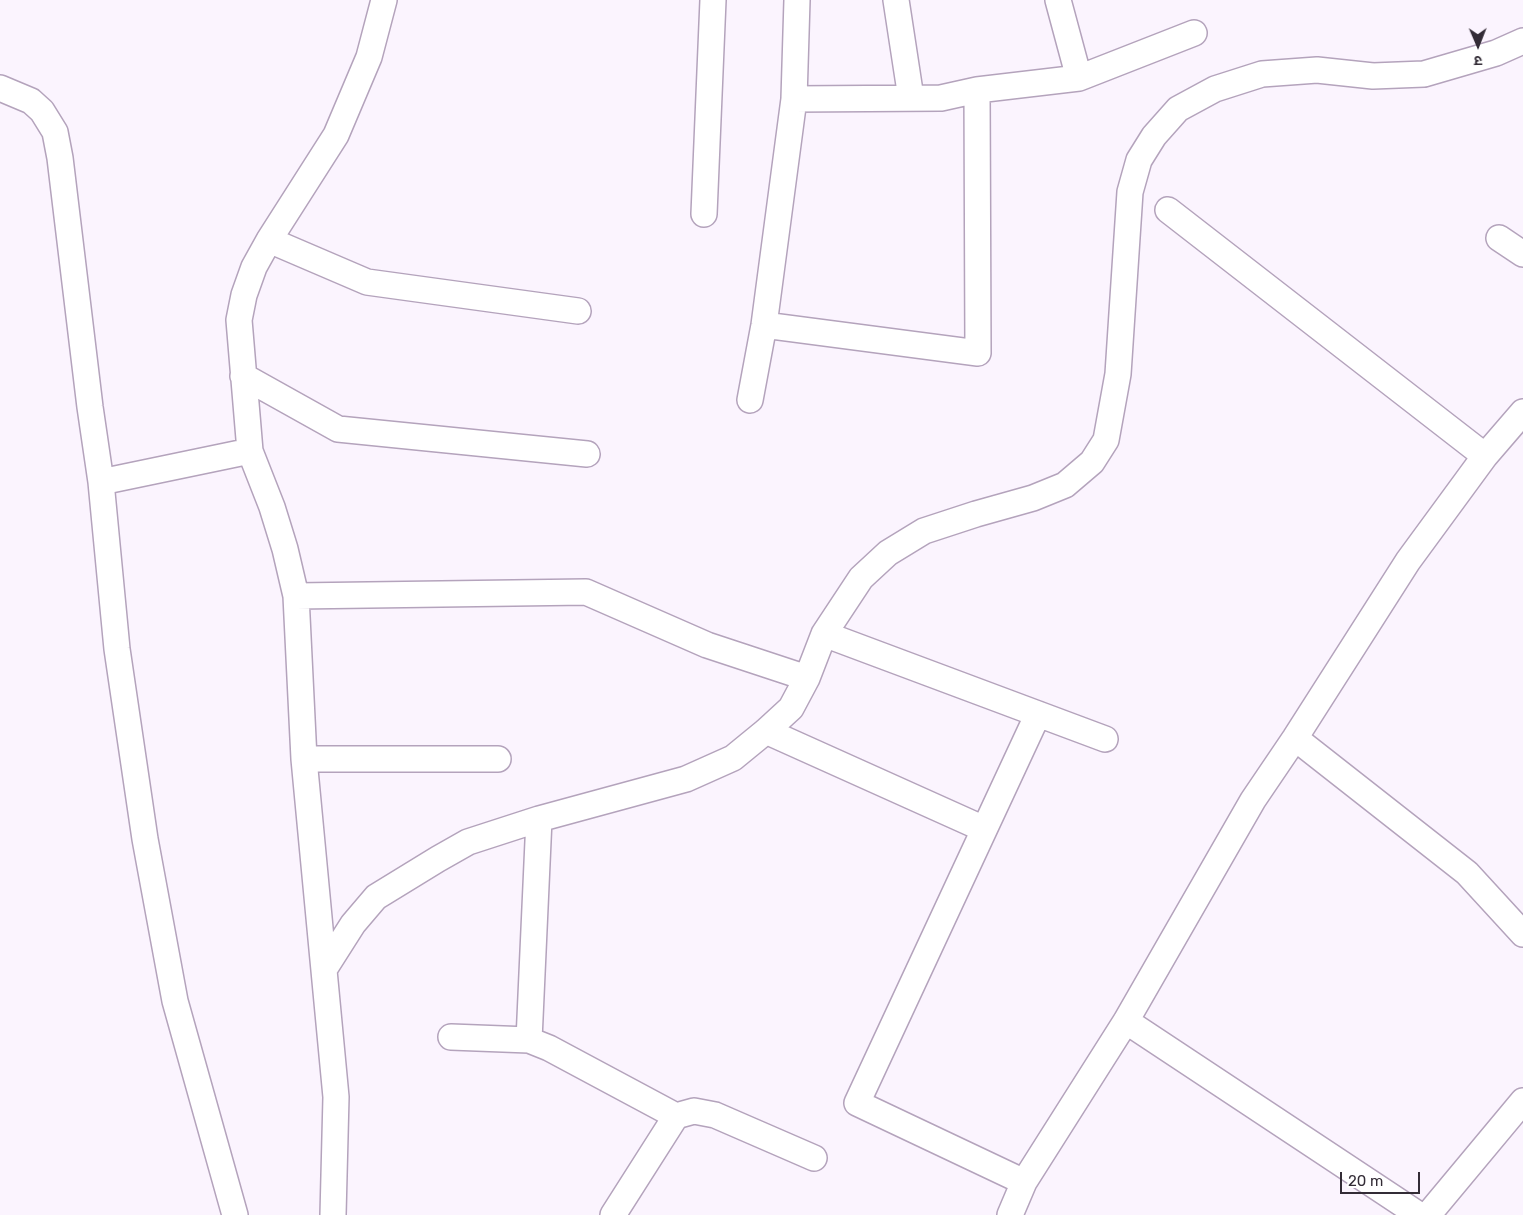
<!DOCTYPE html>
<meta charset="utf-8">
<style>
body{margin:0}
#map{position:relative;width:1523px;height:1215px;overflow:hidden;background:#fbf4fe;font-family:Rubik,"Noto Sans Devanagari",sans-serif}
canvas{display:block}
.north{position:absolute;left:1453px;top:20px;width:50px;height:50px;-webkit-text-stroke:4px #fff;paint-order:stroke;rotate:179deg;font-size:14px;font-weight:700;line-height:20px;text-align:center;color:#332c36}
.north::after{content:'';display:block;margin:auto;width:18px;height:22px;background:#332c36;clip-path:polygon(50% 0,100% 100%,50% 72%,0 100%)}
.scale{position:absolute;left:1340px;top:1172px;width:80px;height:22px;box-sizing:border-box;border:2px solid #332c36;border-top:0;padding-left:6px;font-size:15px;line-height:18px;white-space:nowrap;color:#332c36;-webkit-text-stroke:4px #fff;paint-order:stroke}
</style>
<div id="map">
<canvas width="1523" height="1215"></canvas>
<div class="north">उ</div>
<div class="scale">20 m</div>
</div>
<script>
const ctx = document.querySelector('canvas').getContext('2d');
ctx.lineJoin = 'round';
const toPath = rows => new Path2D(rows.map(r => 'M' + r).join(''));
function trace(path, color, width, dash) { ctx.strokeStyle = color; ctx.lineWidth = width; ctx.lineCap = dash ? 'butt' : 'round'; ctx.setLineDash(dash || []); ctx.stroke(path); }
const minor = toPath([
 [896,0,911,98],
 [1058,0,1079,78],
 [0,88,31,101,42,111,55,132,60,158,90,407,101,482,117,649,145,839,175,1001,235,1215],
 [794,99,941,98,977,90,1079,78,1194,33],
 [1168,210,1485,456],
 [704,214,713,0],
 [1499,238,1523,254],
 [269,240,367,282,578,311],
 [764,325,978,353,977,90],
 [243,376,338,429,587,454],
 [750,400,764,325,794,99,797,0],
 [101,482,250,451],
 [296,596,586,592,707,645,807,678],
 [824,634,1105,739],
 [766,731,984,829],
 [1295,738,1467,873,1523,934],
 [304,759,498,759],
 [325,968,353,924,376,897,438,859,468,842,539,819,686,779,733,758,766,731,791,708,807,678,824,634,861,578,888,553,924,531,976,514,1033,498,1065,485,1092,462,1106,440,1118,374,1130,192,1139,160,1154,136,1178,109,1215,89,1262,74,1317,70,1373,76,1424,74,1496,53,1523,41],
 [1126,1021,1419,1215],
 [451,1037,529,1040,549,1048,676,1116],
 [529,1040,539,819],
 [1024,1182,857,1103,1038,714],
 [333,1215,336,1097,304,759,296,596,285,549,272,507,250,451,239,320,244,295,254,267,269,240,336,135,369,57,384,0],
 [613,1215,676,1116,694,1111,715,1115,814,1158],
 [1010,1215,1024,1182,1126,1021,1253,800,1295,738,1408,561,1485,456,1523,412],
 [1428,1215,1523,1101]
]);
trace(minor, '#b4a3bc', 28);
trace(minor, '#fff', 25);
</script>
